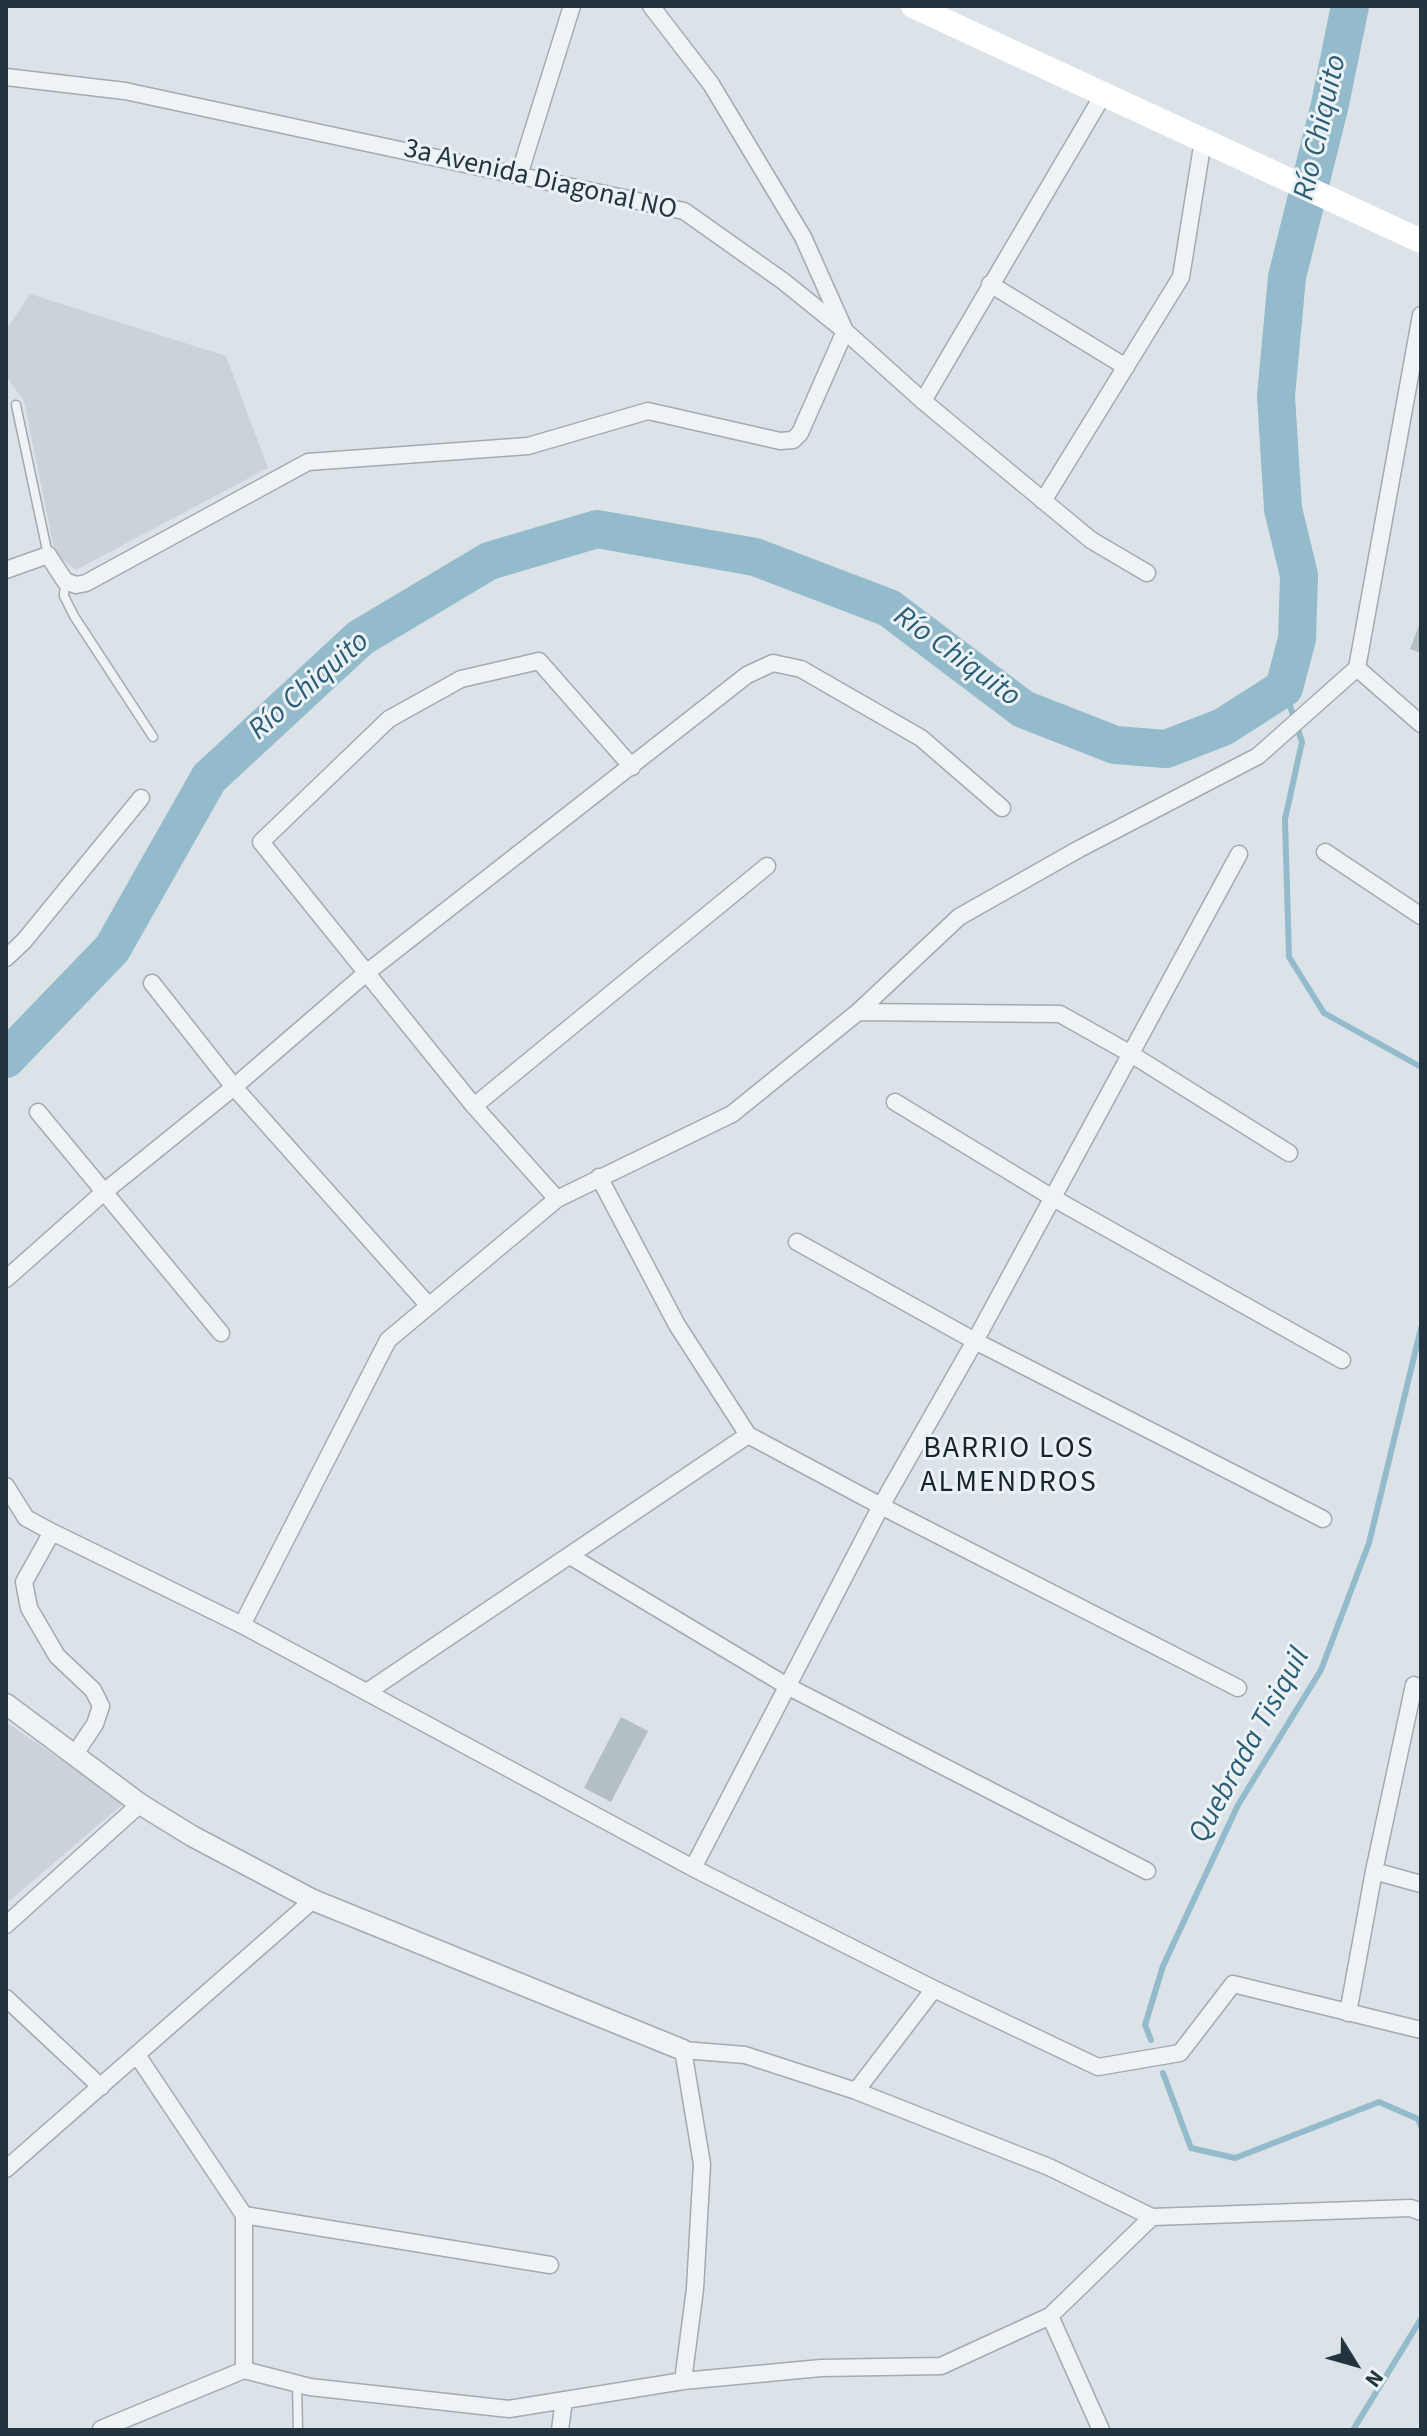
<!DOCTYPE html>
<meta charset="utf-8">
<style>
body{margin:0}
#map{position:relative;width:1427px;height:2436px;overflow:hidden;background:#dce3e8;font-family:"Source Sans 3",sans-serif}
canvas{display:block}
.frame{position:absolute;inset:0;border:8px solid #24343f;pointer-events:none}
.north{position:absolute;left:1315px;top:2324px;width:80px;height:80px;-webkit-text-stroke:6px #ebf2f5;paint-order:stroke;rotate:127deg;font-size:22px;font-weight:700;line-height:32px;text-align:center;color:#24343f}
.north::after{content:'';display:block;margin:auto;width:28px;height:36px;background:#24343f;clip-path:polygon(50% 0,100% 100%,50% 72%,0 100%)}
</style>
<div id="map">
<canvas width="1427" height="2436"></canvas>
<div class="frame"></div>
<div class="north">N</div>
</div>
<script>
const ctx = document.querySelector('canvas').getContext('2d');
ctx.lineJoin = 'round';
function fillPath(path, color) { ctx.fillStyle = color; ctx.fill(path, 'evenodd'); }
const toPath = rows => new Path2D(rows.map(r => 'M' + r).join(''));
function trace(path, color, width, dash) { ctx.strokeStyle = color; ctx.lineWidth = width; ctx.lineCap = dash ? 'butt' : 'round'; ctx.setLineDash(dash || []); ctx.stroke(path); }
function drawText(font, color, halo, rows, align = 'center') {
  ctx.font = font + ' "Source Sans 3",sans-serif'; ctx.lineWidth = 6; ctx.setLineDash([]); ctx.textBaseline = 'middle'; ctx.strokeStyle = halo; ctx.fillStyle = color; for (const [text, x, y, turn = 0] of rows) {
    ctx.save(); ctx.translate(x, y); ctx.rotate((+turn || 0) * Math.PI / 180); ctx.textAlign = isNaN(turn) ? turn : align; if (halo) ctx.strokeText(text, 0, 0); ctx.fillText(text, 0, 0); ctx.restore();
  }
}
fillPath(toPath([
 [30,294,226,356,268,468,76,570,62,560,54,549,24,401,6,376,6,330],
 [6,1722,124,1803,6,1904]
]), '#cad3da');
trace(toPath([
 [1284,688,1302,742,1285,819,1289,957,1324,1013,1421,1067],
 [1151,2040,1145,2025,1163,1966,1238,1805,1321,1670,1369,1543,1421,1328],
 [1163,2073,1191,2148,1235,2158,1379,2102,1418,2119,1421,2126],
 [1353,2430,1421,2319]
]), '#93bbcb', 6);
trace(toPath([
 [6,1059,112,949,209,778,360,638,489,561,597,529,755,557,889,608,1023,709,1115,745,1166,749,1223,727,1284,688,1297,639,1299,575,1283,509,1276,396,1287,277,1330,104,1350,6]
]), '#93bbcb', 38);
fillPath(toPath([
 [1421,620,1421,653,1410,649],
 [621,1717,648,1731,611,1802,584,1788]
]), '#b3bec5');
const service = toPath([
 [16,405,48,555],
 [65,581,64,596,74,616,153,737],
 [297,2384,298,2430]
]);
const minor = toPath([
 [6,77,125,91,684,211,783,281,845,331,923,401,1091,540,1147,573],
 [519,175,572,6],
 [990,284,1126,367],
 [923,401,1103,95],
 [1043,501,1181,277,1203,140],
 [6,570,48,555,65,581,76,585,86,583,308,462,528,446,648,411,780,441,793,440,800,433,845,331,803,237,711,84,651,6],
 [1357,668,1421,724],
 [1325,852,1421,916],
 [6,958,24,941,141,798],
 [152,983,234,1087,429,1306],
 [858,1012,1060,1014,1131,1054,1289,1153],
 [895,1102,1053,1198,1342,1360],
 [474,1106,767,866],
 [38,1112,221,1333],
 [599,1177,677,1325,748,1435],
 [557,1199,474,1106,261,842,389,719,461,679,539,661,632,767],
 [797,1242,975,1341,1323,1519],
 [6,1279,104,1192,234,1087,365,974,747,675,773,663,801,669,921,738,1002,808],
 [6,1486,26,1518,52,1532],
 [570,1556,787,1686,1147,1871],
 [242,1625,388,1340,557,1199,732,1114,858,1012,959,917,1079,849,1258,756,1357,668,1421,315],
 [367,1692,748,1435,881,1506,1238,1688],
 [75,1754,95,1724,101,1706,93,1690,57,1656,29,1608,24,1582,52,1532,242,1625,693,1868,934,1989,1098,2067,1180,2053,1233,1984,1421,2030],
 [693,1868,881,1506,975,1341,1239,854],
 [1374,1871,1421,1884],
 [6,1925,140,1804],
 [6,1998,101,2087],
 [1348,2013,1374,1871,1414,1685],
 [137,2055,244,2215,244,2370],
 [856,2091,934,1989],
 [6,2169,313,1900],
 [244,2215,550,2265],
 [1050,2316,1101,2430],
 [683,2381,695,2289,702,2164,683,2050,745,2055,856,2091,1049,2167,1152,2217,1411,2208,1421,2212],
 [101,2429,244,2370,310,2387,509,2409,683,2381,821,2368,941,2366,1050,2316,1152,2217],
 [560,2430,564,2400]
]);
const tertiary = toPath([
 [6,1704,140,1804,192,1836,313,1900,683,2050]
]);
trace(service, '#a1abb2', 11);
trace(minor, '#a1abb2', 19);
trace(tertiary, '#a1abb2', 23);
trace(service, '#eff3f6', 8);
trace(minor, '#eff3f6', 16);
trace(tertiary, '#eff3f6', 20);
trace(toPath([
 [913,6,1421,241]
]), '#fff', 24);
drawText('28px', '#24343f', '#ebf2f5', [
 ["3a Avenida Diagonal NO",540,181,13]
]);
drawText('italic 30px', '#2b5d76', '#ebf2f5', [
 ["Río Chiquito",1322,128,-77],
 ["Río Chiquito",956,658,36],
 ["Río Chiquito",310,687,-41],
 ["Quebrada Tisiquil",1251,1746,-61]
]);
ctx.letterSpacing = '2px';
drawText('30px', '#17252f', '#ebf2f5', [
 ["BARRIO LOS",1009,1450],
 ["ALMENDROS",1009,1484]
]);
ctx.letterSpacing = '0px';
</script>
